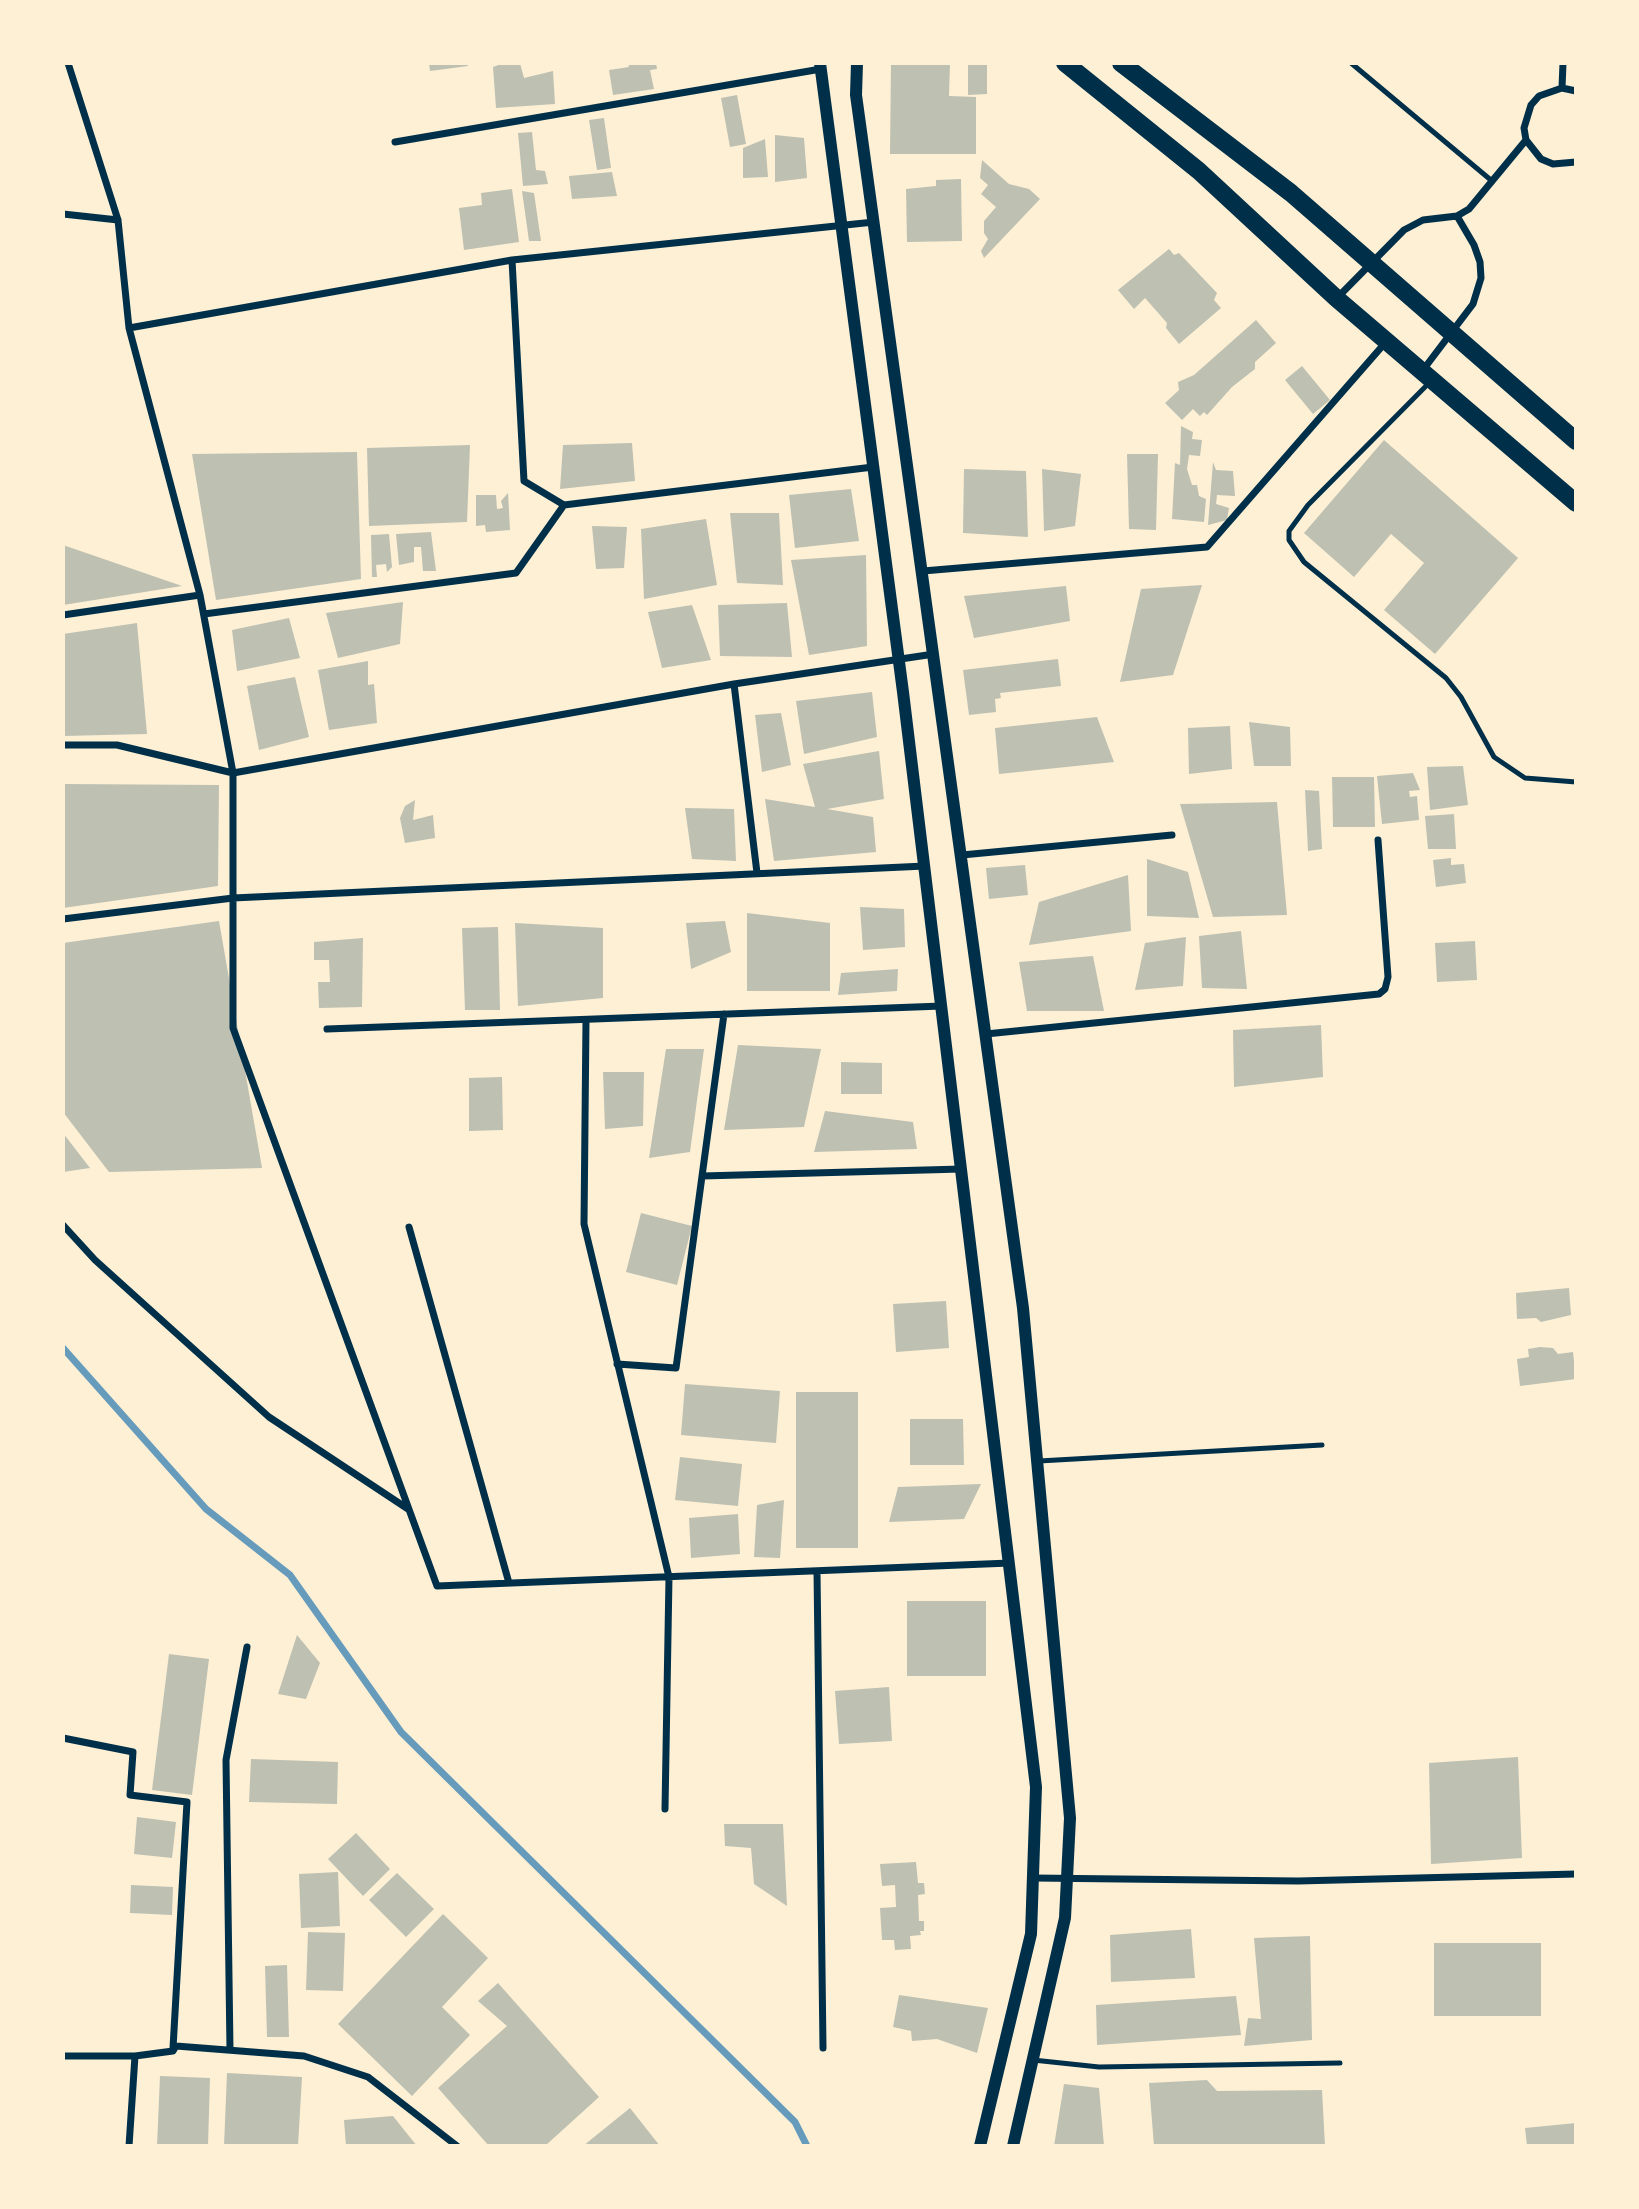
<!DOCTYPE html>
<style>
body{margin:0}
#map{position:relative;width:1639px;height:2209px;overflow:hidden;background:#fdf0d5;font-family:"Golos Text",sans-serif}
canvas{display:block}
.frame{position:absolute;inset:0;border:65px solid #fdf0d5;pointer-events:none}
</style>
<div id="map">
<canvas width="1639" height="2209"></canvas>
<div class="frame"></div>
</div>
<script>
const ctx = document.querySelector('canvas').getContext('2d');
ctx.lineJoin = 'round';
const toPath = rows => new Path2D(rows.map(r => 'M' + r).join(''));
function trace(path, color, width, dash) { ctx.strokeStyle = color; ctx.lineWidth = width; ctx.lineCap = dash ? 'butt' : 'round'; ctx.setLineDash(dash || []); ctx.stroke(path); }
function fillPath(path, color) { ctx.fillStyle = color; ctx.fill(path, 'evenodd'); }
trace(toPath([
 [63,1348,206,1509,290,1575,401,1732,795,2122,807,2146]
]), '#669bbc', 7);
fillPath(toPath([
 [429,63,467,63,468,66,430,71],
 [504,63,520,63,524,78,553,71,555,104,496,108,493,67],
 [628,63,656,63,657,69,650,70,654,89,613,95,609,70,629,67],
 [891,63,950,63,949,96,976,97,976,154,890,154],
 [968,63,987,63,987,94,968,95],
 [737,95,746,144,730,147,721,98],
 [604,118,611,168,597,170,589,120],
 [532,132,536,170,545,171,548,184,523,186,518,133],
 [775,135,804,138,807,178,775,182],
 [765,139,768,177,743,178,743,148],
 [982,160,1009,184,1029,189,1040,199,984,258,981,251,988,239,984,233,984,221,996,207,981,194,988,185,980,178],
 [612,172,617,196,572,199,569,176],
 [961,179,962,241,907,242,906,189,936,186,936,180],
 [512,189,519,242,464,250,459,208,482,205,481,193],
 [522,191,534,193,541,241,529,241],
 [1169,249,1174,255,1179,253,1217,293,1214,300,1221,308,1179,344,1166,328,1167,323,1145,298,1134,309,1118,290],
 [1256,320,1276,343,1255,362,1255,369,1232,387,1207,415,1204,412,1200,416,1193,409,1182,420,1165,403,1179,390,1178,382,1194,375],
 [1302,366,1330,400,1313,414,1285,380],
 [1181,426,1193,432,1192,439,1202,440,1200,456,1189,455,1187,469,1192,485,1197,485,1199,496,1206,499,1204,522,1172,519,1175,463,1180,465],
 [1384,440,1518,558,1435,654,1384,610,1424,563,1391,534,1354,577,1304,533],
 [632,443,635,481,560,489,563,445],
 [470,445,467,522,369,526,367,448],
 [357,452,361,579,216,600,192,454],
 [1127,454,1158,454,1156,530,1129,529],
 [1213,462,1216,470,1233,471,1235,496,1217,495,1216,504,1229,508,1227,520,1208,525],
 [964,469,1026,471,1028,537,963,533],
 [1042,469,1081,474,1075,526,1044,531],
 [851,489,859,541,795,548,789,495],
 [508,493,510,530,486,532,485,525,476,526,476,495,496,495,497,509,503,508,501,501],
 [730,513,779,513,783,585,737,583],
 [706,519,717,585,644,599,641,529],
 [592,526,627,527,624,568,596,569],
 [431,532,436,571,423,571,421,547,414,547,414,562,399,565,396,534],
 [389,534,392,567,387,572,386,564,376,565,377,577,372,577,371,535],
 [63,545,182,586,63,605],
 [866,555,867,646,809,655,791,560],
 [1202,585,1173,675,1120,682,1141,589],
 [1066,586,1070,621,974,638,964,596],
 [403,602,400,644,338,658,326,613],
 [787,603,792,657,720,656,718,605],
 [692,605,711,660,662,668,648,612],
 [289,618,300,658,237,671,232,630],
 [137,623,147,734,63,736,63,634],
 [1058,659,1061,686,1000,693,1001,698,995,699,996,712,969,715,963,670],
 [368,661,368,685,374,684,377,723,329,730,318,670],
 [295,677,309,737,259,750,247,686],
 [872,692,877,737,804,754,796,701],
 [781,713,791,765,762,772,755,715],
 [1097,717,1114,762,999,774,995,728],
 [1249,722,1290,727,1291,766,1254,766],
 [1230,726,1232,769,1189,774,1188,728],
 [879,751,884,799,827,809,873,817,876,852,774,861,765,799,815,807,803,764],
 [1463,766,1468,805,1430,810,1427,767],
 [1413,773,1420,790,1409,791,1410,797,1417,796,1419,820,1382,824,1377,776],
 [1332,777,1374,777,1375,827,1333,827],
 [63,784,219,785,218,886,63,908],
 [1305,790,1319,791,1322,849,1308,851],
 [415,800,413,820,433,815,435,838,405,843,400,818,405,806],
 [1277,802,1287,915,1213,917,1180,804],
 [685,808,734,809,736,861,692,859],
 [1454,814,1456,849,1428,849,1425,816],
 [1451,858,1451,865,1464,864,1466,883,1436,887,1433,860],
 [1147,859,1188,872,1199,918,1147,916],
 [1025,865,1028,895,989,899,986,868],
 [1128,875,1131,931,1029,945,1039,902],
 [860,907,904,909,905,947,863,950],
 [747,913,830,923,830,991,747,991],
 [219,921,262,1168,109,1172,63,1112,63,943],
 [725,921,731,952,691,969,686,923],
 [515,923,603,928,603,998,518,1006],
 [498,927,500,1010,465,1010,462,928],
 [1241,931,1247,989,1202,988,1199,936],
 [1186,937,1183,986,1135,990,1145,943],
 [363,938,362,1007,319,1008,318,982,330,982,329,960,314,960,314,942],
 [1475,941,1477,980,1437,982,1435,943],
 [1093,956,1104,1011,1027,1011,1019,962],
 [898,969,897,991,838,995,841,973],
 [1321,1025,1323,1077,1234,1087,1233,1030],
 [738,1045,821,1049,804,1127,724,1130],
 [666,1049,704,1049,690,1152,649,1158],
 [841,1062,882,1063,882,1094,841,1094],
 [603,1072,644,1072,643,1126,605,1129],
 [502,1077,503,1130,469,1131,469,1078],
 [825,1111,913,1122,917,1149,814,1152],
 [63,1133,90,1168,63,1172],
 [641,1213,692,1226,677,1285,626,1272],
 [1569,1288,1571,1315,1541,1322,1536,1318,1517,1319,1516,1293],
 [946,1301,949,1348,896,1352,893,1304],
 [1540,1347,1553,1348,1558,1354,1573,1352,1576,1379,1520,1386,1517,1359,1529,1357,1528,1349],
 [685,1384,780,1391,776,1443,681,1435],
 [796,1392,858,1392,858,1548,796,1548],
 [910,1419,963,1419,964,1465,910,1465],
 [680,1457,742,1464,738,1506,675,1500],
 [981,1484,964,1519,889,1522,898,1487],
 [784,1500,780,1558,754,1557,757,1505],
 [738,1514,740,1554,691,1558,689,1518],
 [907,1601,986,1601,986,1676,907,1676],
 [297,1635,320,1663,306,1699,278,1694],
 [169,1654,209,1659,192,1795,152,1790],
 [889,1687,892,1741,839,1744,835,1691],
 [1518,1757,1522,1858,1431,1864,1429,1763],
 [251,1759,338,1762,337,1804,249,1802],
 [137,1817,176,1822,172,1858,134,1854],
 [724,1824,783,1824,787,1906,754,1884,751,1848,725,1846],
 [356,1833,390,1869,363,1896,328,1859],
 [916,1862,918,1883,924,1883,925,1894,918,1895,919,1921,924,1921,924,1931,920,1931,921,1935,910,1936,911,1949,895,1950,894,1940,882,1940,880,1908,896,1907,895,1885,882,1886,880,1864],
 [338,1872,340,1926,301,1928,299,1874],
 [397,1873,434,1909,406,1937,369,1900],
 [131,1885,173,1887,172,1915,130,1913],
 [443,1914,488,1958,442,2007,470,2035,412,2096,338,2024],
 [1191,1929,1195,1978,1111,1982,1110,1935],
 [308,1932,345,1933,343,1991,306,1990],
 [1310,1936,1312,2040,1244,2046,1248,2018,1261,2019,1254,1938],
 [1434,1943,1541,1943,1541,2016,1434,2016],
 [287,1965,289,2037,267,2037,265,1966],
 [498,1983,599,2097,545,2146,489,2146,438,2088,507,2026,478,2001],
 [899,1995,988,2008,977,2053,937,2039,912,2041,911,2031,893,2027],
 [1236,1996,1241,2035,1097,2045,1096,2005],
 [227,2073,302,2077,298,2146,224,2146],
 [160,2076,210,2078,208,2146,157,2146],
 [1207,2080,1217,2091,1322,2090,1325,2146,1154,2146,1149,2083],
 [1064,2084,1099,2088,1104,2146,1054,2146],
 [630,2108,660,2146,583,2146],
 [393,2116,417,2146,346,2146,344,2120],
 [1576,2123,1576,2146,1527,2146,1525,2128]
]), '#bec0b2');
trace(toPath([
 [1351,63,1492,181],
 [1430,382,1308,505,1289,531,1289,540,1304,562,1446,678,1461,697,1494,757,1525,778,1576,782],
 [1039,1461,1322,1445],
 [1033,2060,1099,2067,1340,2063]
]), '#003049', 5);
trace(toPath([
 [68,63,118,220,129,328,200,595,233,773,233,1028,437,1586,1010,1563],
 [1562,88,1563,63],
 [1576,91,1562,88,1539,96,1531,105,1524,128,1526,140,1541,159,1553,164,1576,162],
 [395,142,821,69],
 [63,214,118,220],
 [512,260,524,481,564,505,873,467],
 [1337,298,1404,230,1423,220,1457,216,1469,209,1526,140],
 [129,328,512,260,874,222],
 [1423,370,1473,304,1481,278,1480,262,1474,245,1457,216],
 [923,571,1207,547,1385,343],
 [204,614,516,573,564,505],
 [63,615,200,595],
 [734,684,757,873],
 [63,745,117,745,233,773,734,684,934,654],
 [962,855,1172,835],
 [63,919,233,898,925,866],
 [586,1020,584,1224,669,1577,665,1809],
 [327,1029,942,1006],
 [986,1034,1379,994,1385,989,1388,977,1378,840],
 [702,1176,962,1169],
 [63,1225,95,1260,269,1417,408,1509],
 [409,1227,509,1583],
 [617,1364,676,1368,724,1014],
 [817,1571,823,2048],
 [63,1738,133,1752,130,1795,187,1802,173,2048],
 [1033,1878,1298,1881,1576,1874],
 [230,2050,226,1760,247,1647],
 [63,2056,135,2056,173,2051,176,2046,304,2056,368,2077,457,2146],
 [129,2146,135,2056]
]), '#003049', 7);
trace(toPath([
 [820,63,903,692,1036,1787,1031,1934,980,2146],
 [857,63,856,95,1023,1308,1070,1818,1065,1918,1013,2146]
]), '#003049', 12);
trace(toPath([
 [1065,63,1199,171,1336,298,1576,503],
 [1121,63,1291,193,1576,441]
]), '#003049', 18);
</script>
